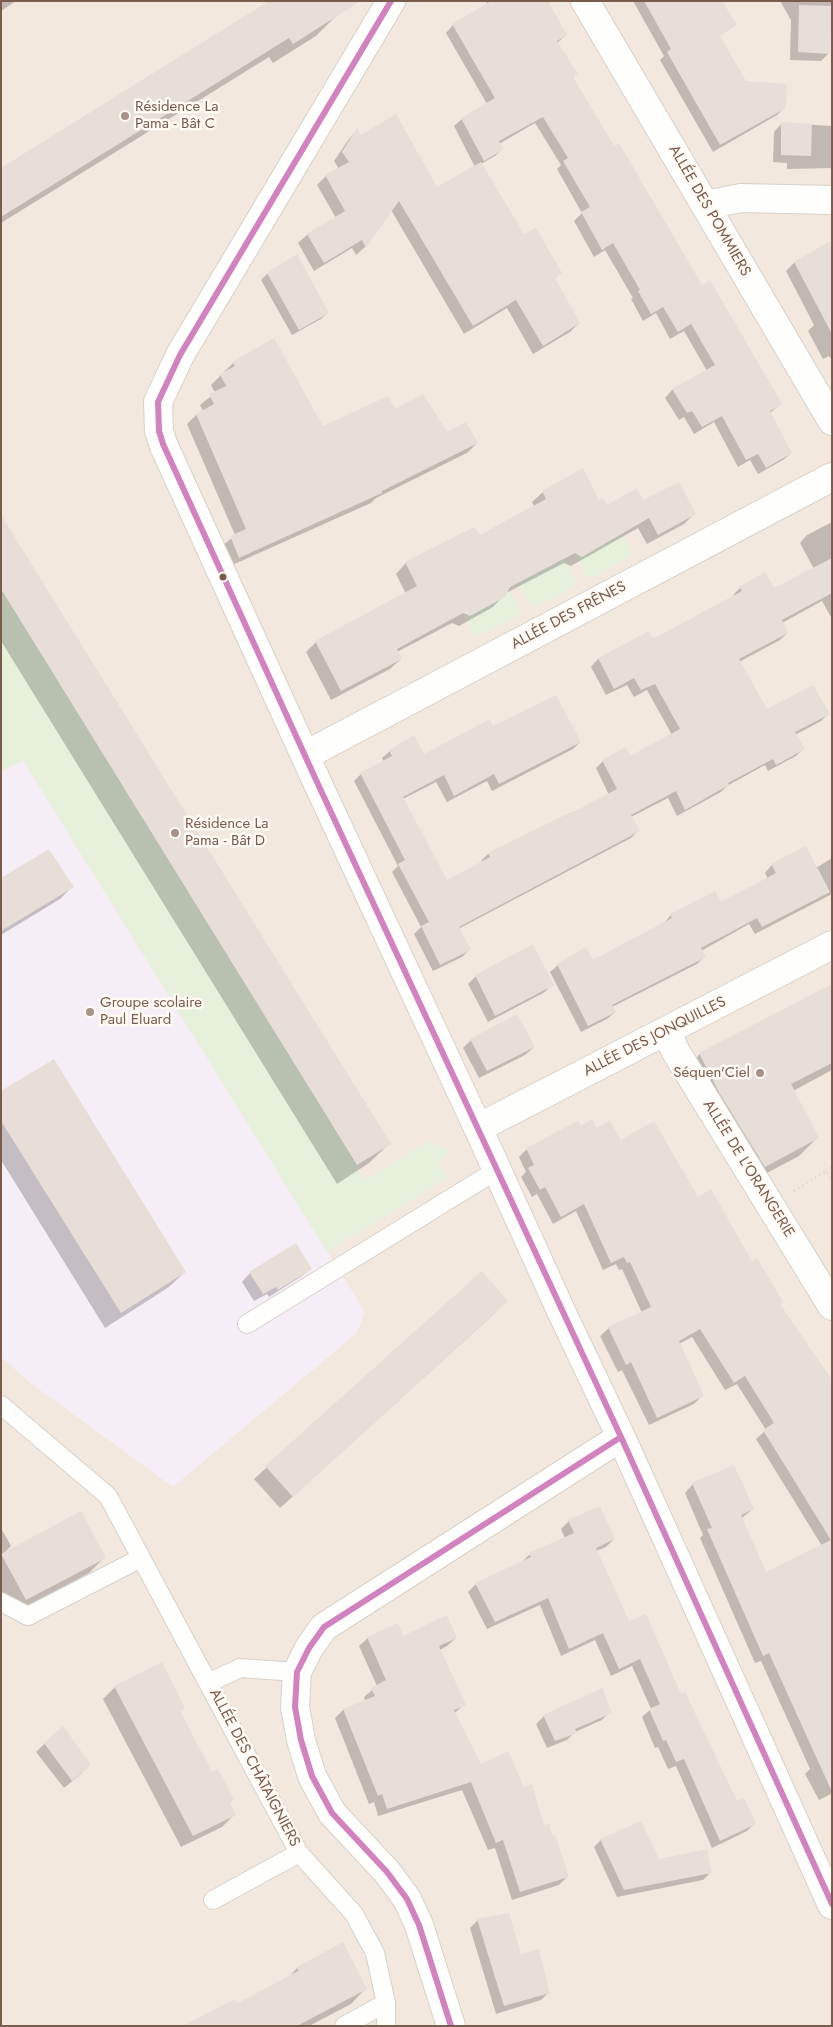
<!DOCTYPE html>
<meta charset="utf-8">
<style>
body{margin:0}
#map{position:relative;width:833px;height:2027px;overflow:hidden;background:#f9f5f0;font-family:Jost,sans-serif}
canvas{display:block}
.frame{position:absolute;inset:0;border:2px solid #7a5c4d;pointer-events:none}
</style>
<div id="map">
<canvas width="833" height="2027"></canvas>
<div class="frame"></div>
</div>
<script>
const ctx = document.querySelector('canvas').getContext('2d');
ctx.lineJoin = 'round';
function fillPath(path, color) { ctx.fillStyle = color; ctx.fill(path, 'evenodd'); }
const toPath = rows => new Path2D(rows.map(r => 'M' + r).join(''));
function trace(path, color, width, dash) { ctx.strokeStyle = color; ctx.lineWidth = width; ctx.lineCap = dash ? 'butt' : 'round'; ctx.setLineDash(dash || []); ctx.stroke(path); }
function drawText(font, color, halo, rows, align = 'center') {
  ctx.font = font + ' Jost,sans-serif'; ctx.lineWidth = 5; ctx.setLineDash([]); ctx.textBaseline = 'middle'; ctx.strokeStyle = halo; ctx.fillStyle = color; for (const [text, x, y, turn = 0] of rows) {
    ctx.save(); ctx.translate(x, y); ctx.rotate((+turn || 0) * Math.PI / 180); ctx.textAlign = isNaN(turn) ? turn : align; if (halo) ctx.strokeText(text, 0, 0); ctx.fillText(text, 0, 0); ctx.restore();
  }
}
fillPath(toPath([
 [1,1,832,1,832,2026,1,2026]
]), '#f2e8de');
fillPath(toPath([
 [23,760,365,1312,357,1333,173,1487,29,1382,1,1357,1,772]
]), '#f6eef6');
fillPath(toPath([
 [621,531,632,551,628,558,592,578,587,576,574,552,582,557,618,537],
 [564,559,576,580,573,587,536,607,531,606,518,582],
 [1,589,366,1180,428,1141,448,1150,447,1155,438,1161,448,1178,327,1252,23,760,4,770,1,766],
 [509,589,520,610,518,616,480,635,474,635,463,613,470,616,505,597]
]), '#e7f0db');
fillPath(toPath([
 [1,1,16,1,1,11],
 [486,1,547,1,566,35,557,43,576,74,572,78,613,148,701,287,780,404,769,414,791,453,783,460,758,474,750,460,738,467,714,422,694,434,684,417,679,420,665,398,672,390,707,371,684,331,670,339,656,313,643,321,631,299,633,298,605,250,594,257,574,221,582,213,557,169,561,165,535,123,499,144,502,149,495,156,481,164,524,236,560,273,554,279,579,323,570,332,533,354,507,308,464,334,391,210,365,247,356,255,352,248,314,271,298,243,307,235,336,218,317,185,326,176,339,169,334,161,349,139,357,130,360,136,437,188,475,167,454,126,462,119,487,104,446,33,453,25,488,5],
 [633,1,699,1,745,82,785,107,777,115,713,152,660,60,664,56],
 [780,1,831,1,829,53,821,61,790,60,791,20],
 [336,16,316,36,273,63,269,57,1,223,1,169],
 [782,123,832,126,832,168,787,169,787,163,773,162,774,132],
 [832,242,832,360,829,356,823,359,808,331,814,325,786,271,794,263],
 [297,256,327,313,321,319,292,335,261,280,267,274],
 [233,363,322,428,395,410,446,434,477,443,467,453,376,498,371,503,230,566,221,547,235,535,187,424,196,415,203,411,200,405,215,393,211,385],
 [543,492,599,501,606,506,643,502,694,514,684,524,647,544,638,528,571,566,564,563,506,593,493,607,459,626,452,623,397,652,401,659,390,669,331,700,306,652,316,642,406,594,396,574,406,563,479,536,534,506,532,502],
 [1,518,389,1144,369,1163,337,1184,1,641],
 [832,522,832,619,822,601,782,623,787,633,780,640,739,662,766,711,828,714,821,721,795,735,803,749,796,756,768,771,765,765,727,786,721,792,677,816,668,798,631,817,638,831,631,838,458,929,469,950,462,957,433,971,414,934,421,927,392,872,398,866,354,781,361,774,384,762,382,758,390,751,424,756,493,728,580,742,573,749,492,791,487,781,447,802,436,782,403,799,446,882,482,863,481,861,488,854,609,795,596,768,603,761,630,758,672,735,647,690,634,697,627,685,606,695,591,667,598,659,649,633,653,640,734,597,733,595,740,588,774,590,814,569,800,543,807,535],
 [832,858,832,894,755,934,749,924,701,951,704,957,697,964,612,1007,615,1012,607,1019,581,1032,550,972,558,965,585,949,592,961,664,923,671,915,715,893,721,904,768,879,765,873,772,865,816,868],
 [1,880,72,887,60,899,1,935],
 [532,946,552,984,545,992,488,1022,468,984,476,976],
 [832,985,832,1070,793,1091,817,1138,799,1156,746,1184,681,1073,700,1054],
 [471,1040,534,1047,525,1055,479,1078,463,1048],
 [1,1093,185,1272,169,1287,105,1328,1,1160],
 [580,1128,596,1130,621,1142,698,1199,751,1262,779,1304,832,1398,832,1796,831,1794,819,1800,805,1774,810,1769,761,1661,755,1663,700,1538,703,1535,685,1493,693,1484,753,1509,742,1518,765,1574,822,1546,756,1439,766,1430,737,1384,725,1390,692,1337,679,1344,702,1396,694,1404,649,1425,622,1370,618,1372,600,1336,609,1328,642,1313,622,1269,619,1270,616,1264,603,1270,576,1211,553,1224,537,1194,532,1197,521,1177,526,1172,519,1157,527,1149],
 [310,1268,302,1276,269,1297,267,1294,254,1301,242,1282,250,1273],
 [482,1273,495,1313,280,1508,254,1479],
 [569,1521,614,1539,606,1547,596,1551,628,1623,681,1696,736,1803,755,1823,747,1831,712,1848,676,1766,668,1769,658,1747,655,1748,642,1717,651,1709,632,1666,611,1676,595,1640,561,1656,540,1605,487,1629,468,1592,476,1584,522,1562,530,1554,565,1538,561,1529],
 [1,1528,11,1546,4,1553,105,1557,89,1573,10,1615,1,1598],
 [368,1638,456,1638,447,1646,440,1650,464,1704,455,1713,480,1766,543,1827,568,1876,559,1885,512,1900,495,1848,488,1850,462,1790,378,1816,374,1802,369,1804,335,1718,343,1710,365,1701,364,1697,377,1686,359,1646],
 [115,1687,179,1712,212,1774,232,1800,229,1803,234,1815,222,1827,181,1847,103,1699],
 [610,1712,602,1720,575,1732,567,1740,547,1748,536,1724,544,1716],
 [45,1743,82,1773,64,1788,36,1752],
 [601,1840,659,1860,710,1873,703,1880,617,1897,594,1847],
 [478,1920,549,1992,541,2000,496,2014,470,1928],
 [297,1968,366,1988,351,2004,309,2026,195,2026,288,1978]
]), '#0003');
fillPath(toPath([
 [269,1,361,1,293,44,289,38,1,217,1,168],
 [491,1,548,1,567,35,557,41,578,74,573,77,614,146,619,143,702,285,710,280,782,404,770,411,792,453,766,468,758,454,746,460,722,416,702,427,692,411,687,413,672,389,715,365,691,324,678,332,663,307,651,314,638,291,640,290,613,243,602,250,581,212,590,207,563,161,568,158,543,117,499,141,504,149,484,161,461,118,495,98,452,24],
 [644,1,722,1,737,25,720,36,746,81,787,84,786,108,720,145,667,52,671,49],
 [799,5,832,6,830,54,798,52],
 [396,114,437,187,481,162,524,234,536,228,562,273,555,278,580,323,543,346,516,300,473,326,399,201,366,248,362,240,324,263,307,234,345,211,325,175,349,162,342,152,357,128,361,135],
 [781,122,812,124,811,156,781,155],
 [832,240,832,334,794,262],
 [297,254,329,313,299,330,267,273],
 [274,338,323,426,388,396,395,409,423,394,447,432,466,422,478,443,382,491,382,493,239,558,230,536,246,529,196,414,214,404,209,394,226,386,220,374,235,366,232,362],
 [583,468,599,500,603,498,607,505,637,488,643,500,679,482,696,514,658,535,649,518,582,557,575,553,510,587,505,597,470,616,463,613,397,649,402,659,341,691,315,641,417,586,405,562,474,527,480,535,546,499,542,491],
 [1,515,391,1144,357,1165,1,589],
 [832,558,832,593,782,620,788,633,739,659,767,709,813,685,830,714,795,732,805,749,776,765,773,759,728,783,729,785,685,810,676,791,631,815,640,831,459,927,471,950,440,965,421,926,429,922,398,864,405,860,360,773,392,756,389,750,414,735,424,754,490,719,493,726,556,695,581,742,499,784,494,774,454,796,444,775,403,797,447,880,490,857,488,853,569,813,570,814,617,789,602,760,626,747,630,756,680,729,655,684,641,690,634,678,614,689,598,658,649,631,653,639,742,591,739,587,765,572,774,588],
 [806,846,830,892,762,927,757,918,701,948,706,957,612,1005,616,1012,588,1026,557,964,586,947,593,960,672,918,670,914,715,891,721,902,776,873,771,864],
 [49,849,74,887,1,931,1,878],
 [533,944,554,985,495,1016,475,975],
 [832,984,832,1063,791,1084,819,1138,765,1167,720,1094,699,1053],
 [517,1014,535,1047,487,1071,470,1039],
 [54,1059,186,1272,121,1313,1,1121,1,1091],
 [592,1119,596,1128,610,1121,621,1140,654,1121,698,1197,711,1189,752,1261,757,1258,783,1302,780,1304,832,1380,832,1792,769,1653,763,1656,707,1529,712,1528,692,1483,734,1465,754,1509,741,1515,766,1572,831,1540,763,1430,774,1423,745,1376,734,1383,700,1329,679,1341,704,1396,657,1418,631,1362,626,1365,608,1327,651,1307,630,1262,627,1263,624,1257,611,1263,584,1204,561,1217,545,1187,540,1190,528,1168,534,1165,526,1148,578,1121,581,1126],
 [296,1243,312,1269,278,1290,276,1287,263,1294,249,1272],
 [482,1271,508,1301,293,1497,265,1466],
 [600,1506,615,1539,596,1548,629,1621,646,1614,681,1694,685,1692,737,1801,744,1798,756,1824,720,1841,684,1759,676,1762,666,1740,663,1741,649,1709,660,1704,640,1659,619,1669,603,1633,569,1649,548,1598,495,1622,475,1583,531,1557,529,1553,574,1533,568,1520],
 [81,1511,106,1558,26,1600,1,1554],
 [447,1615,457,1638,439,1646,466,1705,454,1710,481,1764,508,1751,524,1787,532,1784,544,1825,549,1824,553,1836,555,1835,569,1877,520,1892,503,1840,496,1843,471,1782,387,1809,382,1794,378,1796,343,1709,375,1696,371,1688,386,1680,367,1637,398,1623,403,1636],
 [162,1662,185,1708,180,1711,212,1772,218,1769,234,1800,230,1802,236,1815,193,1836,114,1686],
 [602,1688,612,1713,575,1729,577,1733,555,1741,543,1715],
 [63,1726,91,1765,72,1781,44,1743],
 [641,1821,659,1859,707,1849,712,1873,624,1890,600,1839],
 [509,1913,521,1954,539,1949,550,1993,504,2006,477,1919],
 [343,1942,367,1989,297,2026,182,2026,235,1999,238,2003,298,1971,297,1967]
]), '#e6ded7');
const lane = toPath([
 [247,1324,497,1170],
 [1,1405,108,1496,208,1683,240,1668,297,1672],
 [1,1602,28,1616,141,1558],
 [208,1683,299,1853,354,1914,375,1953,386,2003,386,2026],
 [213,1900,299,1853],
 [344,2026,386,2003]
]);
const street = toPath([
 [391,1,180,355,158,402,159,431,163,444,317,782,478,1128,562,1313,621,1437,832,1905],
 [585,1,832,421],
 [705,205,741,198,832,200],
 [306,755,832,477],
 [666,1032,676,1052,832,1306],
 [478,1128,832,945],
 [451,2026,419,1925,407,1899,387,1872,332,1813,312,1776,301,1740,295,1707,297,1672,309,1648,324,1627,621,1437]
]);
trace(lane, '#d7d1cb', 20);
trace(street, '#d7d1cb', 30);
trace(toPath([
 [826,1171,832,1167],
 [794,1191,826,1171,832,1181]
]), '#dcd5d0', 3, [1, 4]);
trace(lane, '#fefefd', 18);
trace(street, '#fefefd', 28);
trace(toPath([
 [391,1,180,355,158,402,159,431,163,444,317,782,621,1437,832,1904],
 [451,2026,419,1925,407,1899,387,1872,332,1813,312,1776,301,1740,295,1707,297,1672,309,1648,324,1627,621,1437]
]), '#d282be', 6);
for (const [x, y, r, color] of [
 [125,116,5,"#a69286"],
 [223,577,4.5,"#7a5c4d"],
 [175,833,5,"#a69286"],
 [90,1012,5,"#a69286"],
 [760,1073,5,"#a69286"]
]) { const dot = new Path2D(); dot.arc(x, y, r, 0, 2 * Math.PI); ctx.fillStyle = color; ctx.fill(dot); trace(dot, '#fffaf3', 2); }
drawText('15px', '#7a5c4d', '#fffaf3', [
 ["Résidence La",135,107],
 ["Pama - Bât C",135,124],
 ["Résidence La",185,824],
 ["Pama - Bât D",185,841],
 ["Groupe scolaire",100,1003],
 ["Paul Eluard",100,1020],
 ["Séquen'Ciel",750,1073,"right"]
], 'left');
drawText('15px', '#7a5c4d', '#fffaf3', [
 ["ALLÉE DES POMMIERS",709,211,60],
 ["ALLÉE DES FRÊNES",569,616,-28],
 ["ALLÉE DES JONQUILLES",655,1037,-27],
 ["ALLÉE DE L'ORANGERIE",748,1169,58],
 ["ALLÉE DES CHÂTAIGNIERS",254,1768,62]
]);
</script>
